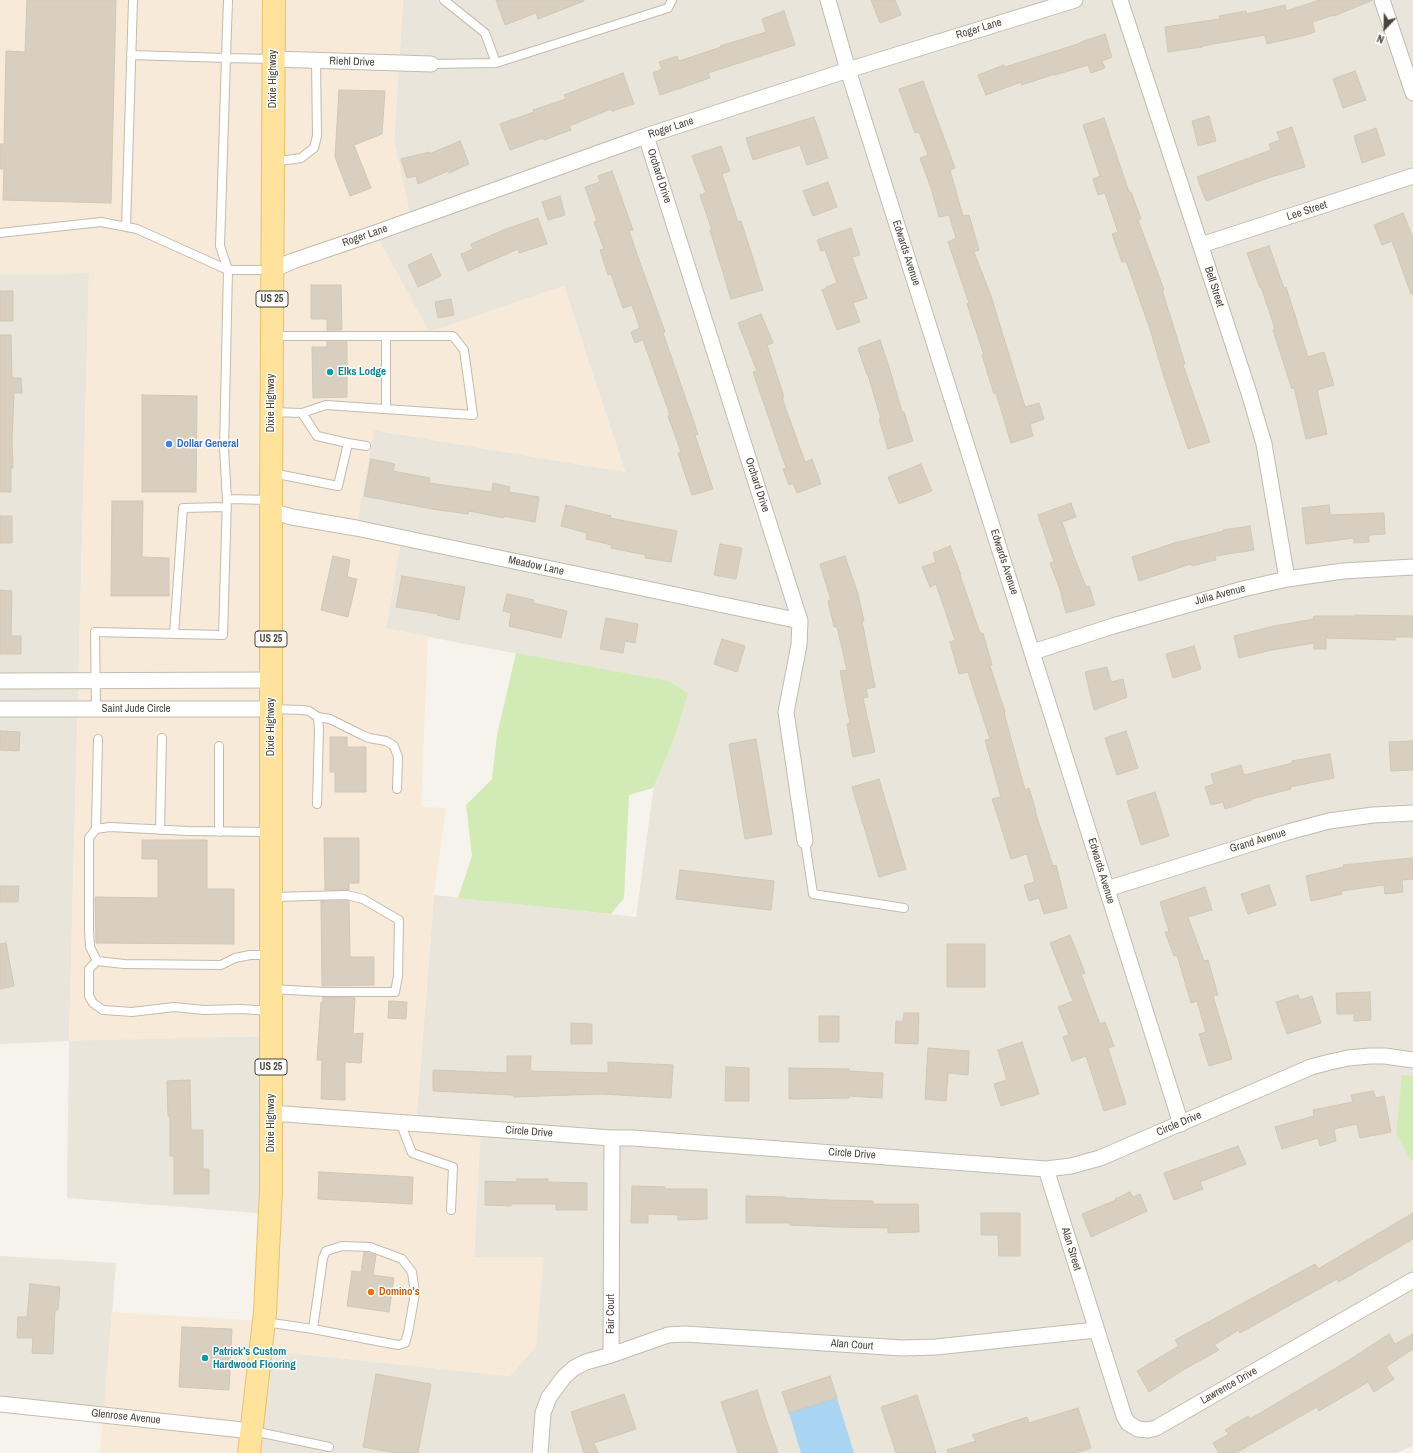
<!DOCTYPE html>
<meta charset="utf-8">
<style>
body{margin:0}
#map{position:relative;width:1413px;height:1453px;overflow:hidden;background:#f6f3ec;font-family:"Archivo Narrow",sans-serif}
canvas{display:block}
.north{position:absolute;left:1365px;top:8px;width:40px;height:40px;-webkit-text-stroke:3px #fff;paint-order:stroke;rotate:202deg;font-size:11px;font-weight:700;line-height:16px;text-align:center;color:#4b4439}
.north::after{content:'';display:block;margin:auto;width:14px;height:18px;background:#4b4439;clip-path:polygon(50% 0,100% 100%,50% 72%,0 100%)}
</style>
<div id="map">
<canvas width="1413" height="1453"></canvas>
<div class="north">N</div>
</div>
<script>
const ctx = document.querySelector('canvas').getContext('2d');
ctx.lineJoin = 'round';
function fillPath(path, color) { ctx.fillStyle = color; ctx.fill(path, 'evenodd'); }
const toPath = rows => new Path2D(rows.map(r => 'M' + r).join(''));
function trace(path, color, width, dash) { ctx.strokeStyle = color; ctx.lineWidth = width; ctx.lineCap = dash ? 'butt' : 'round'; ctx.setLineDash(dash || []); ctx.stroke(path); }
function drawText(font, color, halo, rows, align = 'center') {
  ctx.font = font + ' "Archivo Narrow",sans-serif'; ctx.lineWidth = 3; ctx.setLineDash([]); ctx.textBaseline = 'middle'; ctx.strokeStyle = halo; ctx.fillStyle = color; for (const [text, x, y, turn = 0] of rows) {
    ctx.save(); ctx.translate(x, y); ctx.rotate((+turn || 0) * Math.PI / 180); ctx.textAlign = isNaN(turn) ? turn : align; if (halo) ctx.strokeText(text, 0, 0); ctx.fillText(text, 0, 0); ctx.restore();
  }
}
fillPath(toPath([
 [403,0,1413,0,1413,1446,1396,1453,249,1453,261,1350,510,1376,474,1257,480,1128,416,1124,434,895,636,917,668,682,386,629,401,538,356,528,374,430,625,472,564,286,429,332,375,233,411,220,394,140],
 [89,273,69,1040,271,1036,270,1214,67,1198,69,1041,0,1044,0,274],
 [0,1256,116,1263,104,1415,0,1404]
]), '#eae5da');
fillPath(toPath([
 [0,0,403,0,394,140,411,220,375,233,429,332,564,286,625,472,374,430,356,528,401,538,386,628,428,636,421,807,446,808,434,895,416,1123,481,1128,474,1257,544,1257,536,1347,510,1376,261,1350,249,1453,100,1453,112,1312,264,1321,271,1036,69,1041,89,273,0,274]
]), '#f7ead8');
fillPath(toPath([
 [516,653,668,681,688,693,675,736,653,788,629,795,624,898,611,914,458,898,472,856,466,805,492,779,497,735],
 [1402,1075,1413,1076,1413,1160,1411,1160,1396,1134]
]), '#d2eab5');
fillPath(toPath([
 [837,1398,854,1453,801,1453,789,1413]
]), '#a9d4f2');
const building = toPath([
 [27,0,116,0,111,203,3,200,4,169,0,169,0,144,4,144,6,51,25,52,27,0],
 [496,0,584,0,584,1,538,19,536,13,505,25,496,0],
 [871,0,895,0,901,15,880,23,871,0],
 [1320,0,1373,0,1334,16,1334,15,1312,22,1315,32,1302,36,1267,44,1265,35,1202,46,1202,47,1168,52,1165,27,1220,19,1219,16,1246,11,1247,14,1285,5,1286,11,1320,0],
 [784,11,795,45,708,73,710,78,660,95,653,73,662,69,659,62,677,56,679,61,721,47,720,46,766,32,762,19,784,11],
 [1105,34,1112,57,1102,61,1105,68,1091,73,1088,65,1055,75,1055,74,1022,85,1021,82,986,95,978,75,1004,65,1005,67,1081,43,1081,42,1105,34],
 [1355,71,1366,100,1343,108,1333,79,1355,71],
 [623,73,634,104,612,111,611,109,569,126,571,130,544,140,543,138,510,150,500,124,534,112,533,110,566,99,564,95,623,73],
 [923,81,955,168,950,170,963,216,969,215,979,250,974,252,991,296,1025,407,1039,403,1044,419,1030,424,1033,436,1011,443,996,393,994,394,982,355,984,355,967,304,969,303,948,242,956,238,949,215,939,217,931,188,920,158,928,155,919,132,915,133,899,89,923,81],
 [339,90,385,91,382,134,354,145,371,188,350,196,335,157,339,90],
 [1209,116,1216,141,1198,146,1192,121,1209,116],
 [814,117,828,158,807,165,800,145,753,160,746,138,814,117],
 [1104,118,1129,192,1131,192,1141,219,1138,220,1164,290,1162,290,1174,328,1185,364,1183,365,1210,442,1188,449,1164,377,1150,329,1126,261,1122,262,1112,234,1118,232,1105,193,1098,195,1093,179,1100,176,1083,125,1104,118],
 [1292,127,1305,167,1268,178,1206,201,1197,177,1271,150,1269,144,1280,140,1277,132,1292,127],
 [1376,128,1385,155,1362,163,1354,136,1376,128],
 [460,141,469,164,449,173,448,171,418,184,416,176,407,178,401,159,429,152,429,154,460,141],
 [721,146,730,171,722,174,738,222,741,221,763,290,731,299,710,230,712,230,700,195,706,193,692,156,721,146],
 [612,171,633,230,629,231,639,260,665,332,663,333,698,434,695,435,713,489,692,495,678,453,681,452,668,416,670,415,643,340,635,343,631,332,640,328,632,305,623,308,611,274,608,275,600,250,604,249,594,222,597,221,585,187,600,182,598,176,612,171],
 [828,182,837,207,813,216,803,191,828,182],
 [560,196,565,215,548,220,542,202,560,196],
 [1403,213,1413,238,1413,294,1411,294,1392,241,1382,245,1374,225,1403,213],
 [538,218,547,244,519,253,518,249,468,271,461,254,473,249,471,244,506,229,538,218],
 [851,228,860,255,852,257,867,298,853,303,860,322,837,330,822,290,827,288,826,287,837,283,825,250,821,251,817,240,851,228],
 [1269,246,1284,288,1286,287,1308,357,1324,352,1334,385,1317,390,1327,434,1306,439,1294,387,1292,389,1273,330,1275,329,1261,287,1260,288,1247,253,1269,246],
 [431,254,441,276,418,287,408,265,431,254],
 [311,285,341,285,342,330,327,330,327,319,311,319,311,285],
 [0,291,13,291,13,321,0,321,0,291],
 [451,299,454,315,438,318,435,302,451,299],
 [761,314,773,343,767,345,784,397,782,398,805,462,812,459,821,484,797,493,793,483,789,485,783,469,786,468,753,372,757,371,738,323,761,314],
 [0,335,11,335,12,378,21,378,22,393,14,393,12,441,13,468,11,468,11,492,0,492,0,335],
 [880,340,889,367,902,412,904,412,913,441,888,449,879,419,881,419,868,375,867,375,858,348,880,340],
 [327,342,347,342,347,397,313,398,312,347,327,347,327,342],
 [142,395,197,396,196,492,142,492,142,395],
 [371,459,395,464,393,471,430,478,429,483,492,492,493,483,510,487,509,492,539,497,535,522,504,516,504,518,469,511,468,514,432,509,364,496,371,459],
 [921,464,932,491,899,504,888,477,921,464],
 [112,501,143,501,142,557,169,558,169,596,111,596,112,501],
 [1071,503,1076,517,1062,522,1073,554,1086,587,1089,586,1095,605,1066,613,1061,595,1062,595,1050,563,1054,562,1038,515,1071,503],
 [566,505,611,516,610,518,677,531,671,562,645,558,646,555,611,548,612,545,586,539,587,533,561,526,566,505],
 [1329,505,1330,515,1384,513,1385,534,1369,535,1369,542,1354,543,1354,538,1306,544,1302,508,1329,505],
 [0,516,12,516,12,543,0,543,0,516],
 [1250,526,1254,550,1215,556,1216,560,1192,566,1191,564,1139,581,1132,557,1174,543,1224,531,1223,530,1250,526],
 [720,544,742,548,736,579,714,575,720,544],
 [950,546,961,575,960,575,980,633,983,633,992,665,990,666,1005,712,1004,713,1025,790,1029,788,1036,811,1035,811,1053,866,1056,865,1067,908,1044,914,1039,898,1029,901,1024,885,1035,882,1027,854,1011,859,998,817,992,799,1001,797,985,740,990,739,968,672,959,674,950,642,955,640,936,584,930,587,922,567,936,562,933,553,950,546],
 [333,556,350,560,347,577,357,579,348,617,321,610,333,556],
 [845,556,858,594,864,621,862,621,875,687,866,689,868,697,863,698,875,752,853,757,847,724,850,723,840,671,847,670,837,627,834,627,828,601,831,600,820,564,845,556],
 [402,576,465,587,459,620,437,615,438,614,396,607,402,576],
 [0,590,12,591,11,636,21,636,21,654,0,654,0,590],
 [507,594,534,600,533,603,567,611,561,638,509,626,511,613,503,611,507,594],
 [1356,615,1413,616,1413,637,1395,637,1395,640,1326,638,1326,649,1314,649,1314,643,1272,650,1239,658,1234,636,1274,626,1314,619,1314,616,1356,616,1356,615],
 [606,618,638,624,635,643,625,641,623,653,600,649,606,618],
 [722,639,745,646,737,672,714,664,722,639],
 [1194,646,1201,669,1173,678,1166,654,1194,646],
 [1107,667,1111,682,1123,679,1127,697,1094,710,1085,672,1107,667],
 [0,731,20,732,19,751,0,750,0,731],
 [1126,731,1138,768,1117,775,1105,738,1126,731],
 [330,737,347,737,347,747,366,747,366,792,335,792,335,772,330,772,330,737],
 [756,739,772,834,745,839,729,744,756,739],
 [1413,741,1413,770,1391,771,1389,742,1413,741],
 [1330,754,1334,778,1290,787,1291,789,1251,799,1252,800,1225,809,1223,802,1211,805,1205,787,1214,784,1211,774,1241,765,1244,775,1292,763,1292,761,1330,754],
 [879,779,906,869,879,877,852,787,879,779],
 [1155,792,1169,836,1141,845,1127,801,1155,792],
 [324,838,359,838,359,883,349,883,349,890,325,890,324,838],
 [142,840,207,840,207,889,234,889,234,944,96,943,95,897,158,898,158,859,142,859,142,840],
 [1412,858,1413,879,1402,880,1403,892,1385,894,1384,885,1341,891,1342,894,1311,901,1306,876,1344,867,1343,865,1412,858],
 [680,870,774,881,771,910,676,899,680,870],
 [1269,885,1276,905,1248,914,1241,894,1269,885],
 [0,886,19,886,18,902,0,902,0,886],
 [1205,887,1212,910,1188,917,1204,961,1208,960,1218,995,1213,996,1232,1059,1209,1066,1199,1034,1206,1032,1197,1001,1191,1003,1177,955,1174,956,1165,932,1169,931,1160,902,1205,887],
 [321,901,349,901,350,957,374,957,374,985,322,986,321,901],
 [1070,935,1085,973,1081,974,1100,1024,1105,1022,1114,1046,1108,1048,1126,1104,1104,1111,1086,1056,1072,1061,1063,1037,1069,1035,1058,1007,1073,1001,1050,943,1070,935],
 [6,943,14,986,0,989,0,944,6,943],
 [947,944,985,944,985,987,947,987,947,944],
 [1370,992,1371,1020,1354,1021,1354,1014,1337,1014,1336,993,1370,992],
 [1298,995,1300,1000,1312,996,1321,1023,1287,1034,1276,1002,1298,995],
 [323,997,355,998,353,1034,363,1033,361,1063,345,1062,345,1100,321,1099,322,1060,317,1060,321,1002,323,1003,323,997],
 [389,1001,407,1002,406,1019,388,1018,389,1001],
 [904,1013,919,1013,918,1044,895,1043,896,1021,903,1022,904,1013],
 [819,1016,839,1016,839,1042,819,1042,819,1016],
 [571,1023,592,1024,592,1044,571,1044,571,1023],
 [1022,1042,1039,1094,1001,1106,994,1084,1007,1080,998,1050,1022,1042],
 [928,1048,969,1051,968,1075,948,1073,946,1101,925,1099,928,1048],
 [507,1056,531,1056,530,1071,608,1073,608,1062,673,1065,671,1098,601,1094,514,1097,514,1095,433,1091,433,1070,507,1073,507,1056],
 [726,1067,749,1068,749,1101,725,1101,726,1067],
 [789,1068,849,1069,849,1071,883,1073,882,1098,849,1096,849,1098,789,1099,789,1068],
 [190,1080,191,1130,203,1130,203,1169,209,1169,209,1194,174,1194,174,1156,170,1156,170,1116,168,1116,167,1081,190,1080],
 [1373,1091,1376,1098,1384,1096,1391,1132,1360,1138,1357,1124,1334,1129,1336,1141,1320,1146,1318,1138,1282,1149,1275,1127,1314,1116,1313,1110,1353,1102,1351,1095,1373,1091],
 [1238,1146,1246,1164,1200,1182,1203,1189,1174,1200,1164,1173,1238,1146],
 [319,1172,413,1177,412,1204,318,1199,319,1172],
 [517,1179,548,1179,548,1182,587,1183,587,1210,556,1210,556,1204,511,1204,511,1206,485,1205,485,1181,517,1182,517,1179],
 [632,1186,665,1187,665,1189,707,1189,707,1219,678,1220,678,1215,648,1214,648,1223,631,1223,632,1186],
 [1130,1192,1133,1197,1140,1194,1147,1211,1091,1237,1082,1214,1116,1200,1115,1199,1130,1192],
 [746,1196,785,1197,785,1198,830,1200,873,1201,873,1204,918,1204,919,1232,888,1233,888,1228,836,1227,790,1225,790,1223,746,1223,746,1196],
 [981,1213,1020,1213,1020,1256,999,1256,998,1235,981,1235,981,1213],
 [1413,1213,1413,1239,1339,1282,1337,1279,1240,1333,1239,1330,1214,1345,1219,1350,1183,1370,1149,1392,1137,1371,1179,1346,1175,1340,1315,1264,1318,1269,1413,1213],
 [364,1252,376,1255,373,1275,394,1278,389,1312,347,1306,352,1271,361,1272,364,1252],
 [30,1284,60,1287,58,1310,55,1310,53,1354,32,1353,33,1338,17,1338,18,1317,27,1317,30,1284],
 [182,1327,232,1329,229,1390,179,1387,182,1327],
 [1389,1334,1395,1344,1413,1334,1413,1349,1386,1367,1394,1379,1374,1392,1368,1382,1319,1411,1317,1407,1236,1453,1219,1453,1213,1443,1229,1434,1225,1430,1248,1416,1250,1419,1346,1362,1389,1334],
 [376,1374,431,1384,418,1453,396,1453,363,1447,376,1374],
 [830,1376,837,1398,789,1413,782,1392,830,1376],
 [757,1390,767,1422,778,1453,738,1453,721,1402,757,1390],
 [624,1394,636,1429,594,1443,598,1453,584,1453,571,1412,624,1394],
 [917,1395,936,1453,896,1453,881,1407,917,1395],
 [1078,1408,1091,1448,1075,1453,948,1453,947,1450,976,1441,972,1435,1027,1417,1029,1423,1078,1408]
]);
fillPath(building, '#d8cfc1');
trace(building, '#d3c7b4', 1);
const lane = toPath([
 [228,0,226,58,272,59],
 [444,0,485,33,496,63],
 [131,55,226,58,220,246,228,270,224,449,227,499,270,500],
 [431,64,496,63,668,8,672,0],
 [273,162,301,158,314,148,317,136,316,60],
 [126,227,133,0],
 [0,233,101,222,137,229,228,270,271,270],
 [273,336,453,336,464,350,473,415,326,405,302,413],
 [386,409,386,336],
 [272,412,302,413,317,436,348,443],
 [272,473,338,486,348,443,366,446],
 [174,634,183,508,226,507],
 [96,709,95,632,223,635,227,499],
 [272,709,303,710,309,711,318,717,319,729,317,804],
 [318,717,330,719,360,734,369,738,386,741,394,746,398,757,397,789],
 [96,829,98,739],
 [160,830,162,738],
 [219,832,219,746],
 [805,841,813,894,904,908],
 [269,955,250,955,235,958,221,965,124,964,97,961,89,969,89,996,93,1003,103,1010,118,1011,132,1012,174,1007,204,1010,241,1009,270,1011],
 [97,961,90,947,89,930,89,838,96,829,110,827,188,831,270,832],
 [272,989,325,992,395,992,398,976,399,920,363,899,347,895,273,897],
 [400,1122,412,1153,453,1167,451,1210],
 [265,1322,313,1329,323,1258,326,1251,342,1246,370,1247,402,1259,412,1272,415,1293,408,1333,405,1343,398,1345,313,1329],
 [253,1431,329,1447]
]);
const street = toPath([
 [828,0,848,70,1181,1124],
 [1120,0,1249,393,1264,444,1287,579],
 [1382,0,1413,93],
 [273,59,431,64],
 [646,136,800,621,799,645,786,712,805,841],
 [1201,245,1413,176],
 [272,270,293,261,375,233,646,136,848,70,1075,0],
 [271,511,292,517,356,528,800,621],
 [1033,652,1113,626,1243,589,1287,579,1343,571,1413,567],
 [0,681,271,680],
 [0,709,271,709],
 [1107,889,1288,832,1329,821,1373,815,1413,813],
 [271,1113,612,1138,633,1138,1046,1169,1071,1166,1100,1158,1311,1067,1326,1063,1348,1058,1370,1056,1385,1056,1413,1060],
 [1046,1169,1124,1416,1128,1423,1138,1429,1148,1430,1156,1428,1413,1280],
 [611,1355,612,1138],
 [0,1404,252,1431],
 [540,1453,543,1413,549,1397,564,1377,574,1368,586,1362,611,1355,668,1335,685,1334,902,1348,936,1347,1096,1330]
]);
const primary = toPath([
 [249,1453,265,1312,271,1191,271,500,274,0]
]);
trace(lane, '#c2bbae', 10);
trace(street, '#c2bbae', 17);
trace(primary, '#e6c16a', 24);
trace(lane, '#fff', 8);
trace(street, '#fff', 15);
trace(primary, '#ffe39c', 22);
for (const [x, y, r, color] of [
 [330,372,4,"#0f9aa8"],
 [169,444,4,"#3f7fe0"],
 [371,1292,4,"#e8710a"],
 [205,1358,4,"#0f9aa8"]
]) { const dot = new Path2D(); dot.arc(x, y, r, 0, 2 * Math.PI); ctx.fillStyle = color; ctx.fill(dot); trace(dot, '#fff', 1.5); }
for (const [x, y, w] of [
 [272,299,32],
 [271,639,32],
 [271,1067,32]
]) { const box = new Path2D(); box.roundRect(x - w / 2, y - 8, w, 16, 3); ctx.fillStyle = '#fff'; ctx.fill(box); trace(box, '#4b4439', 1); }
drawText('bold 10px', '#4b4439', null, [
 ["US 25",272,299],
 ["US 25",271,639],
 ["US 25",271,1067]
]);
drawText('11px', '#4b4439', '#fff', [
 ["Roger Lane",979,29,-17],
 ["Riehl Drive",352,62,2],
 ["Dixie Highway",273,79,-90],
 ["Roger Lane",671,128,-18],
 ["Orchard Drive",659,176,72],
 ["Lee Street",1307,211,-18],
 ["Roger Lane",365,236,-19],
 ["Edwards Avenue",906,253,72],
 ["Bell Street",1214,287,72],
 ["Dixie Highway",271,403,-90],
 ["Orchard Drive",757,485,72],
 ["Edwards Avenue",1004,562,72],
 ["Meadow Lane",536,566,12],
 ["Julia Avenue",1220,595,-15],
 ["Saint Jude Circle",136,709],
 ["Dixie Highway",271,727,-90],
 ["Grand Avenue",1258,841,-17],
 ["Edwards Avenue",1101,871,73],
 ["Dixie Highway",271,1123,-90],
 ["Circle Drive",1179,1124,-23],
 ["Circle Drive",529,1132,4],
 ["Circle Drive",852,1154,4],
 ["Alan Street",1071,1249,73],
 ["Fair Court",611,1314,-90],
 ["Alan Court",852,1345,4],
 ["Lawrence Drive",1229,1386,-30],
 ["Glenrose Avenue",126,1417,6]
]);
drawText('bold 11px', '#0d838f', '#fff', [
 ["Elks Lodge",338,372],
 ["Patrick’s Custom",213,1352],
 ["Hardwood Flooring",213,1365]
], 'left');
drawText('bold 11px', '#366cbe', '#fff', [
 ["Dollar General",177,444]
], 'left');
drawText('bold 11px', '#c56008', '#fff', [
 ["Domino's",379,1292]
], 'left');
</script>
